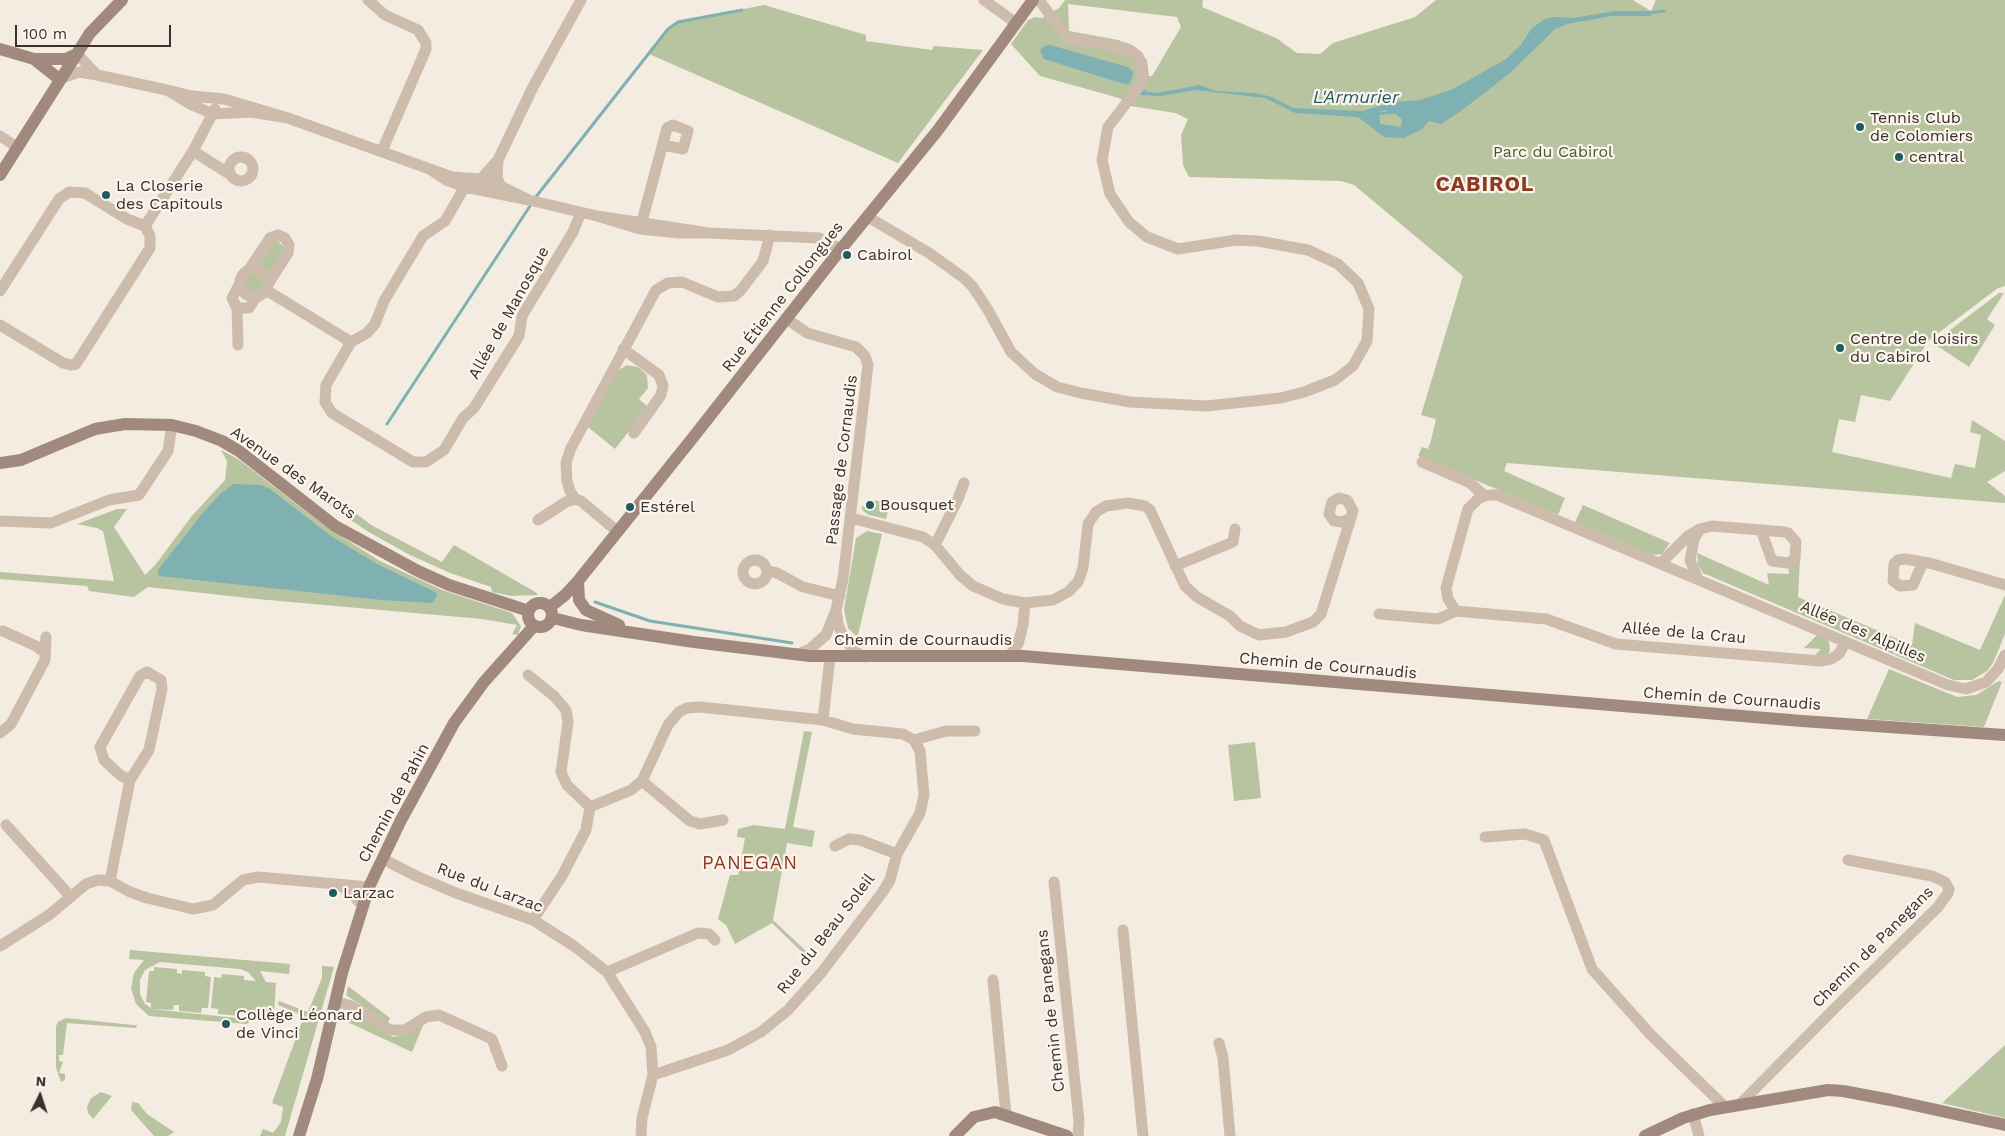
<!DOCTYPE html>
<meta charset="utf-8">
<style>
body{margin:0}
#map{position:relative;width:2005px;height:1136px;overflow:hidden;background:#f4ebe1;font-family:"Work Sans",sans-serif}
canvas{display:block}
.north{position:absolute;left:15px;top:1071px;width:50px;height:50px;-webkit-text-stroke:4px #fbf5ee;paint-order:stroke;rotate:4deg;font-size:14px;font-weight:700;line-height:20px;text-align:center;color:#3b302b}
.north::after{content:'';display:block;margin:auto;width:18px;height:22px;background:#3b302b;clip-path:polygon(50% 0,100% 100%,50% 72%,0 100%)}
.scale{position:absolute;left:15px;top:25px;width:156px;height:22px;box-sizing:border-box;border:2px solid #3b302b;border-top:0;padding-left:6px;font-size:15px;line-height:18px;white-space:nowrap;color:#3b302b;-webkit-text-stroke:4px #fbf5ee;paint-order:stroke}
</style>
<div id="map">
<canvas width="2005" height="1136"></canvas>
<div class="north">N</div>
<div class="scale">100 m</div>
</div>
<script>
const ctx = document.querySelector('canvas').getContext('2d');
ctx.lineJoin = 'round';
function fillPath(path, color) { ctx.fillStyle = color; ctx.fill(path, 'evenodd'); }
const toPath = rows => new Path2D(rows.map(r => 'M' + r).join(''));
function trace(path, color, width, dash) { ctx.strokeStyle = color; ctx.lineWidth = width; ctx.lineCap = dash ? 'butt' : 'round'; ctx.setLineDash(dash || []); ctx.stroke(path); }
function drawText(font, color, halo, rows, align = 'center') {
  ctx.font = font + ' "Work Sans",sans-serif'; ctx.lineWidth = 4.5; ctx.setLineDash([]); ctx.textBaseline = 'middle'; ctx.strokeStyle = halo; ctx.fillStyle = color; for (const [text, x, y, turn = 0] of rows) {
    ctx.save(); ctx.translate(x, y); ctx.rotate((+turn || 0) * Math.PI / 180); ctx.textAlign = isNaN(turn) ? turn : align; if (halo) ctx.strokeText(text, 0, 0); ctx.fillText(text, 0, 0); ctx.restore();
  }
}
fillPath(toPath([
 [1065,0,1203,0,1202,7,1276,38,1297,53,1320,54,1333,43,1415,17,1436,0,1633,0,1651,11,1656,0,2005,0,2005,286,1998,288,1929,340,1890,401,1861,395,1855,422,1839,419,1832,452,1951,478,1955,464,1975,468,1981,435,1970,432,1972,420,2005,441,2005,471,1987,482,2005,496,2005,503,1507,463,1504,471,1565,498,1558,515,1418,456,1422,447,1428,449,1431,440,1436,419,1421,415,1463,276,1354,185,1341,181,1189,177,1183,165,1181,135,1188,119,1175,113,1131,106,1119,98,1040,76,1011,44,1028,20,1035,17,1042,18,1059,8],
 [1068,4,1177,17,1181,27,1152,76,1149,76,1147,60,1134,46,1118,40,1069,31],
 [764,5,866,35,866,41,932,50,934,46,983,50,898,163,649,54,668,29,678,22],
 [278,241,285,248,270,275,265,270,255,266,270,243],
 '244 283a10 10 0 1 1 20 0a10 10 0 1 1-20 0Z',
 [1999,293,2004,293,1987,319,1995,325,1969,367,1933,343],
 [627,365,638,367,647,375,648,388,639,399,648,407,615,449,588,427,617,371],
 [221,450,238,459,325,526,380,561,442,590,512,613,521,626,518,635,512,634,517,625,482,619,257,599,148,587,134,597,89,591,87,586,0,579,0,572,114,581,103,531,97,528,77,524,117,509,127,509,114,527,145,575,156,564,191,517,225,480,227,461],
 [335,497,371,525,442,562,454,545,537,593,537,595,512,596,492,592,491,587,450,573,408,554,367,531,327,504],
 [873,500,890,504,886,519,869,515,863,511,861,506,871,508],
 [1583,505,1670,543,1662,554,1652,555,1575,522],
 [867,531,882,534,858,635,860,640,848,628,844,610,856,538],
 [1697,553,1769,585,1767,573,1789,574,1788,566,1800,559,1798,597,1912,645,1915,623,1980,650,2005,595,2005,634,1993,663,1987,671,1972,680,1954,680,1703,573,1698,565],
 [1817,635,1829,641,1830,650,1828,655,1813,657,1821,649,1804,648],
 [1889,669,1957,697,1976,695,1999,681,2002,682,1984,727,1867,719],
 [804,731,812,732,793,827,815,831,812,847,787,843,773,920,806,951,804,954,772,923,735,944,726,925,718,919,730,875,738,875,745,838,737,837,738,829,754,825,785,829],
 [1255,742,1261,798,1234,801,1228,745],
 [130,950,290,964,289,974,260,971,266,982,276,983,274,1014,261,1013,247,1024,149,1016,136,1004,131,988,134,973,144,960,129,959],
 [160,962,240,969,248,972,256,981,244,980,244,976,222,974,221,978,214,977,211,1008,218,1009,218,1014,240,1016,241,1011,250,1013,245,1016,237,1018,151,1009,173,1010,174,1005,179,1005,179,1011,201,1013,202,1008,208,1008,211,977,205,976,205,972,182,970,182,974,177,973,177,969,154,967,154,971,149,971,146,1002,151,1003,151,1008,145,1004,140,994,140,980,145,970],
 [322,966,334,967,285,1136,260,1136,263,1129,273,1133,281,1122,283,1107,272,1103,304,1016,278,1005,279,1001,308,1012,322,978],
 [348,986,390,1018,388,1023,350,998,346,995],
 [344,1012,352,1012,393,1037,412,1032,424,1023,412,1052,341,1019],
 [66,1018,133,1025,137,1025,136,1028,67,1023,63,1055,59,1055,59,1061,63,1062,59,1073,65,1074,65,1080,61,1082,56,1067,56,1026,58,1022],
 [2005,1045,2005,1118,1942,1103],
 [101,1092,112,1096,93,1119,88,1113,87,1107,91,1098],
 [132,1102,138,1103,147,1114,174,1132,168,1136,154,1136,131,1110]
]), '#b8c4a0');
fillPath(toPath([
 [1616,11,1651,11,1651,16,1612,16,1567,24,1555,29,1510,73,1461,111,1441,124,1429,121,1422,129,1404,138,1384,137,1358,117,1295,113,1265,98,1197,90,1160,96,1140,95,1144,89,1147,92,1158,93,1199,85,1216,91,1255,93,1272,97,1293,108,1362,111,1395,102,1420,100,1451,90,1506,59,1520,46,1532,28,1545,19,1554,17,1573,18],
 [1385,110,1396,114,1402,120,1401,127,1380,124,1379,112],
 [1050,45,1128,67,1133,72,1132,79,1129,84,1124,84,1044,59,1040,50,1045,46],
 [234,484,261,485,270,489,331,536,377,564,437,593,436,598,432,603,382,600,159,576,158,570,202,514,221,493]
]), '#7fb0b2');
trace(toPath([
 [1648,13,1664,11],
 [1377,114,1396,112],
 [535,198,668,29,678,22,742,10],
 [387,424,532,203],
 [595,602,650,621,792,643]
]), '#7fb0b2', 3);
trace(toPath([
 [368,0,385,15,418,30,426,43,426,49,382,151],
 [984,0,1016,23],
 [77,54,97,75],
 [59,79,79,72,97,75,167,90,192,96,224,99,288,118,251,112,213,114,192,105,167,90],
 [288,118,452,177,481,179,494,183,529,200,465,187,446,180,431,170],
 [0,136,17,147],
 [193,151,231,175],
 '229 169a12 12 0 1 1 24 0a12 12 0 1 1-24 0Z',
 [498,160,533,87,581,0],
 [470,178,445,221,423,236,384,301,375,324,367,333,351,342,326,385,325,402,332,413,413,462,426,462,444,450,463,418,474,408,519,336,522,316,573,232,581,212],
 [481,179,498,160,497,178,501,186],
 [529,200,597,216,709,233,680,233,640,229,597,216],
 [868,217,929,253,964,278,973,287,988,310,1011,352,1035,374,1057,387,1081,393,1130,402,1207,406,1281,398,1304,392,1335,380,1353,366,1367,341,1369,309,1358,283,1338,264,1308,250,1258,241,1236,240,1178,249,1147,237,1129,222,1110,194,1102,160,1108,127,1138,88,1143,79,1142,66,1138,56,1128,49,1067,38,1039,0],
 [640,229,667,128,673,125,688,131,683,149,663,145],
 [709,233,819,238,841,249],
 '240 283a14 14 0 1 1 28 0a14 14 0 1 1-28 0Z',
 [248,271,270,238,278,235,285,238,289,245,288,253,268,284],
 [240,283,232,298,237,308,249,308,257,296],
 [266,290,351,342],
 [0,291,59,199,69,192,85,193,127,219,145,226,193,151,215,109],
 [237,308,238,345],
 [787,319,807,333,856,347,865,356,868,365,843,579,836,610],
 [0,325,63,363,71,365,76,364,150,248,150,236,145,226],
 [623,349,659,375,663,386,661,395,634,433],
 [1422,462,1470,483,1485,496],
 [851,518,923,537,935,545,960,575,973,586,1003,599,1025,603],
 [538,520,566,502,575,499],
 [0,521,51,523,109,500,139,495,168,451,172,425],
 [1700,529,1712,526,1785,532,1788,533,1796,542,1795,559,1788,563,1772,561,1761,530],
 [618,532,581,501,575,499,570,491,567,481,566,463,571,448,656,290,668,283,682,282,718,297,734,296,741,290,763,261,770,235],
 [935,545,958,499,964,483],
 '743 572a12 12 0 1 1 24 0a12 12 0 1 1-24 0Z',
 [1923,562,1913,585,1900,586,1893,581,1894,564,1898,560,1905,559,1923,562,1933,564,2005,585],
 [1661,563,1688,536,1700,529,1694,539,1690,560,1698,579],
 [1175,566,1233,542,1235,529],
 [767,571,777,573,803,587,840,596],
 [1379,614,1438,619,1456,611],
 [3,631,36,646,44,652],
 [1845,643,1839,654,1831,659,1820,661,1616,644,1546,619,1456,611,1448,599,1446,588,1468,509,1479,498,1488,495,1497,495,1948,685,1966,689,1986,682,1998,669,2005,655],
 [796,655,810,649,826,635,836,610,838,624,842,634,854,651,865,657],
 [1010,655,1018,644,1023,625,1025,603,1053,600,1068,592,1078,582,1083,568,1088,524,1096,512,1106,506,1128,503,1145,506,1150,510,1185,586,1197,597,1230,616,1240,626,1259,635,1286,632,1313,622,1321,614,1353,511,1347,500,1339,498,1332,502,1329,514,1334,521,1342,522,1349,519],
 [528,675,554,696,566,710,568,722,561,772,567,785,590,807],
 [823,720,830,657],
 [0,733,11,724,45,660,46,637],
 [914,740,946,731,975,731],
 [642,781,690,821,700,824,723,820],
 [590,807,631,790,642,781,668,725,679,712,687,708,700,707,823,720,853,729,903,734,914,740,920,751,924,795,920,813,897,854,890,880,882,893,821,973,788,1010,761,1032,728,1050,653,1075],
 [6,825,71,897],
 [1485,837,1525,834,1544,840,1592,969,1651,1035,1724,1106],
 [835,846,849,839,860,840,897,854],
 [383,859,416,876,456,893,533,920,574,946,607,972,645,1032,651,1047,653,1075,642,1118,641,1136],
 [110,881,130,780,149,750,162,689,161,680,147,672,140,676,100,747,104,760,120,775,130,780],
 [1054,882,1079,1121,1078,1136],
 [340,886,351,891,358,901,364,902],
 [533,920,562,876,586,830,590,807],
 [1123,930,1143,1136],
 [0,946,49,915,86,884,98,880,110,881,130,892,147,898,193,909,213,905,243,880,258,877,369,887],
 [607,972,698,933,709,934,715,940],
 [993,980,1006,1115],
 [335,1001,351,1006,390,1030,405,1030,426,1017,439,1015,492,1039,502,1066],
 [1219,1043,1223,1058,1230,1136],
 [1740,1104,1838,1005,1938,907,1948,893,1949,889,1945,882,1932,876,1848,860],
 [1693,1114,1699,1136]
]), '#cdbbac', 11);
trace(toPath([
 [0,49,34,59,59,79],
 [34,59,66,59,77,54],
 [0,175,90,33,122,0],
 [0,463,21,460,95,429,125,424,172,425,196,431,222,441,239,451,335,526,418,571,449,585,529,611],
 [578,581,579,600,586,610,619,625],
 '528 615a12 12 0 1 1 24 0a12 12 0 1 1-24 0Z',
 [550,607,565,595,578,581,695,435,841,249,938,130,1033,0],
 [553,618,581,625,694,642,810,656,1023,656,1802,721,2005,735],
 [299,1136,317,1079,342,973,369,887,401,820,454,723,484,682,534,626],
 [955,1136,974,1117,995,1112,1067,1136],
 [1645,1136,1683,1118,1710,1110,1828,1090,1843,1091,1891,1100,2005,1125]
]), '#a18a7d', 12);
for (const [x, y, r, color] of [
 [1860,127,5,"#1f5a5e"],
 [1899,157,5,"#1f5a5e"],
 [106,195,5,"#1f5a5e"],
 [847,255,5,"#1f5a5e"],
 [1840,348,5,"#1f5a5e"],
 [870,505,5,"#1f5a5e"],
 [630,507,5,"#1f5a5e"],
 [333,893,5,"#1f5a5e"],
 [226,1024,5,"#1f5a5e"]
]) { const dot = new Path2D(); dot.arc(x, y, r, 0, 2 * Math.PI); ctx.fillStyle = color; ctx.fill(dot); trace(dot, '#fbf5ee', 2); }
drawText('16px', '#3b302b', '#fbf5ee', [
 ["Tennis Club",1870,118],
 ["de Colomiers",1870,136],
 ["central",1909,157],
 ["La Closerie",116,186],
 ["des Capitouls",116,204],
 ["Cabirol",857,255],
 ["Centre de loisirs",1850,339],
 ["du Cabirol",1850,357],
 ["Bousquet",880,505],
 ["Estérel",640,507],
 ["Larzac",343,893],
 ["Collège Léonard",236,1015],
 ["de Vinci",236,1033]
], 'left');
drawText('16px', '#4a5a2e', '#fbf5ee', [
 ["Parc du Cabirol",1553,152]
]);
drawText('16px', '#3b302b', '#fbf5ee', [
 ["Rue Étienne Collongues",783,297,-52],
 ["Allée de Manosque",509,313,-61],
 ["Passage de Cornaudis",842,460,-83],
 ["Avenue des Marots",293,473,35],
 ["Allée des Alpilles",1863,632,23],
 ["Allée de la Crau",1684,633,5],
 ["Chemin de Cournaudis",923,640],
 ["Chemin de Cournaudis",1328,666,5],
 ["Chemin de Cournaudis",1732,699,4],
 ["Chemin de Pahin",394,803,-62],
 ["Rue du Larzac",490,888,21],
 ["Rue du Beau Soleil",826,934,-52],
 ["Chemin de Panegans",1873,947,-45],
 ["Chemin de Panegans",1051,1011,-96]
]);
drawText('italic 18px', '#1f5a5e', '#fbf5ee', [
 ["L'Armurier",1356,98]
]);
ctx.letterSpacing = '1px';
drawText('19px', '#8c3b22', '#fbf5ee', [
 ["PANEGAN",750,863]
]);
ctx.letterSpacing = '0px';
ctx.letterSpacing = '1px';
drawText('bold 21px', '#8c3b22', '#fbf5ee', [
 ["CABIROL",1485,185]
]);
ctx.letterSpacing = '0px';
</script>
